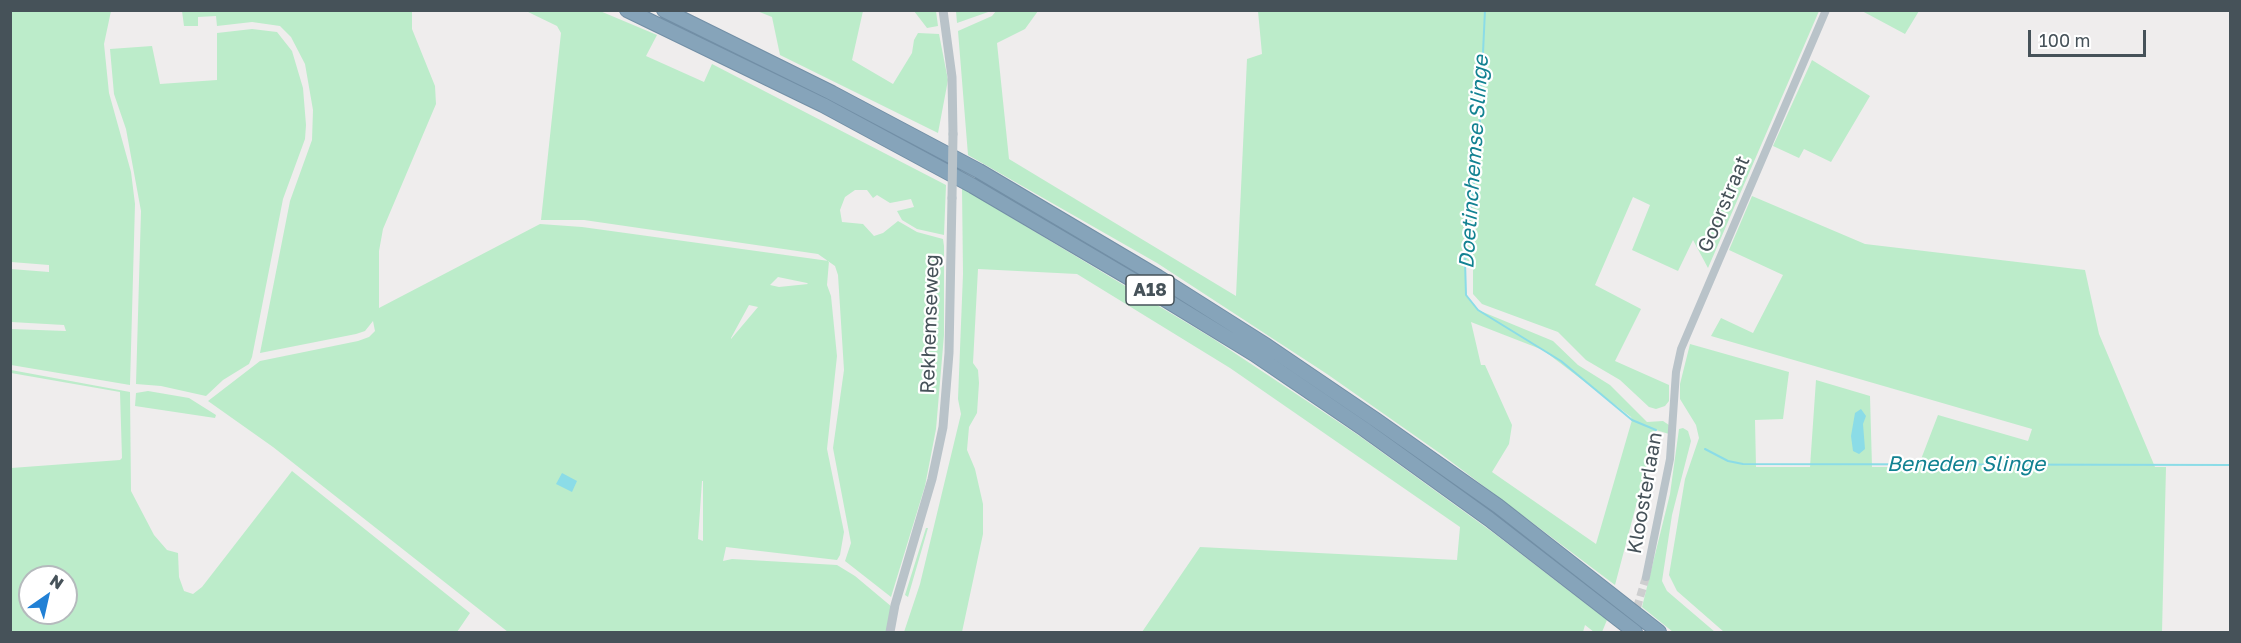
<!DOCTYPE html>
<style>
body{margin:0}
#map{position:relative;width:2241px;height:643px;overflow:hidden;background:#efeded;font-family:"Golos Text",sans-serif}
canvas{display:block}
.frame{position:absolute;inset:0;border:12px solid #465259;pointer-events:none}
.north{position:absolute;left:18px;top:565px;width:60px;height:60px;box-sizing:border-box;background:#fff;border:2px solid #b5babd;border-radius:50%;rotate:34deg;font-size:16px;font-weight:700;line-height:24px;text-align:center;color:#465259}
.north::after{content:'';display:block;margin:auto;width:21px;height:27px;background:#2180d5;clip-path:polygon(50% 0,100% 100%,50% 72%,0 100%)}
.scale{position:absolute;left:2028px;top:30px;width:118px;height:27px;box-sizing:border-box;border:3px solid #465259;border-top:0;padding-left:8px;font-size:18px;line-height:21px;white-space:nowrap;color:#465259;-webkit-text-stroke:4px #fff;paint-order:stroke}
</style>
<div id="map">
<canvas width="2241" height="643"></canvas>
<div class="frame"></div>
<div class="north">N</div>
<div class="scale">100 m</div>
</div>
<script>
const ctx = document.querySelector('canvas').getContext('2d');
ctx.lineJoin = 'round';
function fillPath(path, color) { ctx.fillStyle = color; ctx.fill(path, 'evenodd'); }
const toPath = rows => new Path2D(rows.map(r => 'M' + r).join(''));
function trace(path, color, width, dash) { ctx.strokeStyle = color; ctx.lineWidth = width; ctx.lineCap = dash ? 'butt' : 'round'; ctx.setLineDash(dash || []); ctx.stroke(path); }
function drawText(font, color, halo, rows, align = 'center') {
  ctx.font = font + ' "Golos Text",sans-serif'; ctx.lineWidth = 4.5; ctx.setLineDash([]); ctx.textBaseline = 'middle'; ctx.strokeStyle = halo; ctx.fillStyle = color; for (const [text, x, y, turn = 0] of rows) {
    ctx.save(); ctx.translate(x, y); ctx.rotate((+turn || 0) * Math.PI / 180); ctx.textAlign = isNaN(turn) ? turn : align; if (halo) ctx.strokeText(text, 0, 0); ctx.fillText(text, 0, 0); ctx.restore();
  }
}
fillPath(toPath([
 [11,10,111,11,104,44,109,93,131,172,135,204,130,385,11,365,11,329,66,331,64,325,11,322,11,269,49,272,49,265,11,262],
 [182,11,412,11,412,29,435,86,436,104,383,229,379,251,379,308,540,224,582,227,829,261,827,285,831,296,837,356,827,449,844,532,840,555,837,560,726,547,723,561,732,559,837,565,855,576,892,607,888,632,508,632,273,447,208,401,260,361,358,341,369,337,375,331,373,321,365,331,356,334,260,353,290,201,312,140,313,110,305,64,291,37,280,26,252,22,217,26,216,16,198,17,198,26,184,26],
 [778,277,807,283,808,284,779,287,770,285],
 [749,305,758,307,731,339,731,338],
 [702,481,703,481,703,541,698,539],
 [526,11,600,11,657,35,646,56,704,82,712,64,946,185,944,235,917,229,902,220,897,211,914,207,911,199,890,203,877,195,873,198,867,190,855,190,845,197,840,210,842,222,863,224,874,236,883,233,898,221,917,232,943,239,944,246,944,335,936,429,925,486,891,597,845,561,851,543,833,448,844,370,838,275,835,266,818,254,584,220,541,220,561,33,557,26],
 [757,11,863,11,852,60,893,84,912,53,914,40,918,33,939,34,948,80,938,133,780,55,772,17],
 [914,11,936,11,938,26,927,28],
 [956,11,956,10,991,11,957,23],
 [996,11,1038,11,1025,29,997,43,1009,159,1236,296,1247,59,1262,54,1258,11,1819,11,1708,268,1693,240,1678,271,1632,250,1650,205,1633,197,1595,285,1641,309,1615,361,1669,385,1669,401,1665,406,1656,409,1649,407,1620,380,1586,360,1558,332,1482,304,1473,294,1473,262,1465,262,1466,295,1478,310,1553,341,1578,365,1610,385,1647,422,1663,421,1669,425,1669,434,1656,430,1615,585,1441,454,1327,374,1157,263,968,155,958,31,992,16],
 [1471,322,1543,350,1631,417,1632,420,1596,544,1492,472,1509,444,1512,425,1485,365,1481,365],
 [1862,11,1919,10,1919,11,1905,34],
 [252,29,277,32,292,51,303,88,306,125,305,139,283,199,252,357,249,364,223,380,206,396,161,386,136,384,141,211,126,129,114,94,110,49,152,46,160,84,217,80,217,33],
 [1812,60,1870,96,1831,162,1804,149,1799,158,1773,146],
 [962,188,1212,338,1358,435,1495,534,1607,620,1602,632,1594,632,1585,625,1583,632,1142,632,1200,547,1457,560,1460,527,1230,368,1077,274,978,269,973,363,978,370,979,383,977,413,969,427,967,450,975,469,983,504,983,534,962,632,904,632,920,584,961,414,958,399,963,274],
 [1752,196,1865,244,2085,270,2099,334,2155,467,2166,467,2162,632,1724,632,1677,591,1669,575,1685,479,1699,438,1696,425,1680,399,1680,384,1690,344,1789,372,1783,419,1755,420,1756,467,1810,467,1816,380,1870,396,1872,467,1918,467,1938,415,2028,441,2032,429,1711,336,1721,318,1753,333,1783,275,1729,250],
 [11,370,130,392,131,491,154,535,167,550,178,553,179,577,184,591,193,594,202,587,292,471,470,613,457,632,11,632,11,468,120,460,122,458,120,392,11,373],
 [30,577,66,577,66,613,30,613],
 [148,391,189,398,216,415,215,418,135,406,136,393],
 [1683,428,1688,431,1691,441,1672,515,1662,581,1667,591,1715,632,1673,632,1642,607,1670,494,1679,429],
 [926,528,928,528,908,597,905,595]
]), '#bcecca');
fillPath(toPath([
 [1861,409,1866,416,1863,424,1865,449,1859,454,1853,451,1851,436,1855,413],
 [562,473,577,481,572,492,556,484]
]), '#8bdce7');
trace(toPath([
 [1485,10,1479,138,1465,261,1466,295,1478,310,1561,361,1632,420,1656,430],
 [1705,449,1728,461,1743,464,2230,465]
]), '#8bdce7', 2);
trace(toPath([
 [1630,631,1646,577]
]), '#cdcecf', 8, [8, 4]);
const motorway = toPath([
 [627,10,823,105,973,186,1148,289,1254,354,1364,429,1489,519,1635,632],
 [664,10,832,93,979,171,1158,277,1267,346,1376,420,1498,506,1659,632]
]);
trace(motorway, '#728fa6', 16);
trace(toPath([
 [1646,577,1670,459,1676,372,1681,349,1826,10]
]), '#b9c3c9', 8);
trace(toPath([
 [943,10,952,77,953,134],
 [890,632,895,605,932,479,943,427,949,353,952,198]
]), '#b9c3c9', 9);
trace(motorway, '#86a4ba', 14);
trace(toPath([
 [952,198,953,134]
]), '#b9c3c9', 9);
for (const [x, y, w] of [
 [1150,290,48]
]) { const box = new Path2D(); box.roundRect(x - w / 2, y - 15, w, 30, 4.5); ctx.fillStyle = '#fff'; ctx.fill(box); trace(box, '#465259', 1.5); }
drawText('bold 18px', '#465259', null, [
 ["A18",1150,290]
]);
drawText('20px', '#465259', '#fff', [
 ["Goorstraat",1724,204,-67],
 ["Rekhemseweg",930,324,-88],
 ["Kloosterlaan",1645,493,-80]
]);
drawText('italic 21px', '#128292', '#fff', [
 ["Doetinchemse Slinge",1474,162,-86],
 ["Beneden Slinge",1966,464]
]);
</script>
